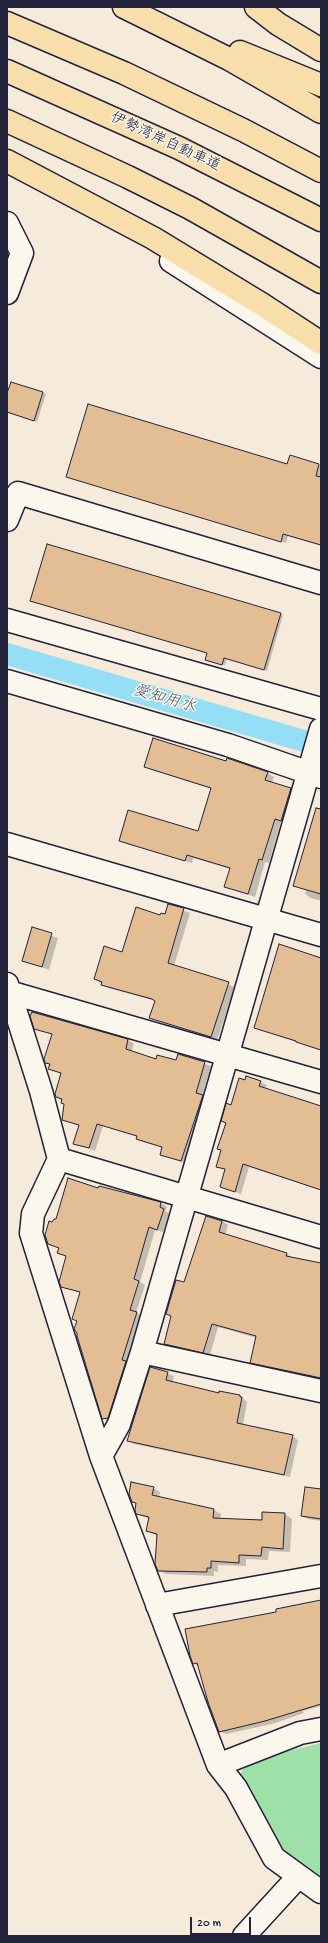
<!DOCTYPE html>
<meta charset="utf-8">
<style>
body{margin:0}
#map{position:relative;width:328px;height:1943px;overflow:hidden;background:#f6ebda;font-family:"Gochi Hand",sans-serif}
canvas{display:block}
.frame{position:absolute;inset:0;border:8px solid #22223b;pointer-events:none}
.scale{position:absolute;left:190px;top:1917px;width:61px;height:18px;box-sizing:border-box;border:2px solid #22223b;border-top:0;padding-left:5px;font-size:12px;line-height:14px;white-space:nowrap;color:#22223b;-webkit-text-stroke:3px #fbf7ec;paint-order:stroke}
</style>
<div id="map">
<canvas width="328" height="1943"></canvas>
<div class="frame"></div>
<div class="scale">20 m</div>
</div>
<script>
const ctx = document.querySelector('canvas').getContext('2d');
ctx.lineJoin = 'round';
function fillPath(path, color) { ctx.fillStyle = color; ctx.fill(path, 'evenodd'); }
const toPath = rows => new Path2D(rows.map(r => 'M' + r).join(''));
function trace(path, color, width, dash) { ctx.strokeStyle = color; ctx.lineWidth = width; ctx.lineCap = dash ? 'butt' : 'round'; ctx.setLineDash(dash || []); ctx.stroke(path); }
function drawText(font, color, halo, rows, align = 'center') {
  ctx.font = font + ' "Gochi Hand","Klee One",sans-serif'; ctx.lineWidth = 3; ctx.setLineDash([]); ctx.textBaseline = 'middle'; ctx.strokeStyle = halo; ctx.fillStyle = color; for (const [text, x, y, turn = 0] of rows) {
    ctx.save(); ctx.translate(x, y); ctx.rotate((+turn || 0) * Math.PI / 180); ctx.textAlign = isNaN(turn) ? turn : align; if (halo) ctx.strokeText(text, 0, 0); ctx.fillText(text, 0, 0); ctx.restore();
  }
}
fillPath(toPath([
 [321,1743,321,1880,283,1850,273,1837,240,1775,245,1765,267,1756]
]), '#9fe0a9');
fillPath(toPath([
 [43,393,46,394,37,422,7,412,7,396],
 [290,456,321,466,321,546,288,536,286,543,67,477,287,465],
 [280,614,283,615,267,671,227,659,225,665,210,661,208,653],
 [227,763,267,773,274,777,272,783,297,793,287,823,281,821,269,863,265,862,255,897,225,887,230,869,193,858,192,863,127,844,120,840,199,832,212,789,152,770,145,766],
 [321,812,321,901,311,898,305,894,306,890,294,885],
 [169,905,190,913,174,966,235,987,217,1040,157,1021,151,1018,156,1001,108,988,95,979,161,916,166,915],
 [33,929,58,938,49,970,23,960],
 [321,959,321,1046,319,1050,255,1028],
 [32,1013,128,1040,134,1044,131,1052,157,1060,176,1062,178,1055,211,1066,202,1096,208,1100,187,1164,161,1154,163,1148,143,1142,138,1137,103,1126,95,1151,75,1143,79,1126,63,1119,65,1104,56,1096,62,1074,49,1069,50,1065,46,1062,53,1035,35,1028],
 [246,1081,260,1082,267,1085,265,1089,321,1110,321,1190,249,1167,241,1194,221,1186,226,1170,217,1166,222,1151,219,1149,232,1106],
 [99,1189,161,1203,167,1207,165,1211,169,1213,163,1232,155,1230,140,1282,145,1285,136,1313,143,1316,109,1422,103,1418,78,1321,73,1319,81,1293,62,1287,67,1257,59,1252,60,1249,48,1243,53,1224],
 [222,1221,228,1225,225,1235,287,1254,293,1258,319,1264,321,1257,321,1380,257,1366,251,1362,257,1338,218,1327,210,1355,171,1347,165,1344,172,1317,167,1314],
 [151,1368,174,1376,172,1383,220,1394,240,1396,247,1402,243,1425,292,1436,298,1440,290,1477,134,1444,128,1440],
 [153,1488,160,1492,159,1498,214,1510,221,1514,220,1520,263,1521,285,1514,292,1519,290,1552,269,1551,268,1560,246,1559,246,1566,218,1565,218,1572,214,1571,214,1576,166,1574,159,1570,158,1536,147,1531,150,1519,137,1514,137,1504,133,1501],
 [321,1490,321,1521,308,1519,302,1516],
 [321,1601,321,1706,303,1711,304,1713,272,1724,226,1734,220,1731,198,1666,194,1663,278,1612]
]), '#0003');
trace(toPath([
 [7,654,321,746]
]), '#94def6', 22);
const building = toPath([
 [11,382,43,392,34,421,7,412,7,393,11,382],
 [88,404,287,464,290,455,319,464,316,476,321,477,321,545,283,534,281,542,66,477,88,404],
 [47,544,281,613,264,670,224,658,222,665,205,660,207,653,30,601,47,544],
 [153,738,226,761,227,758,268,772,265,780,291,788,281,821,275,819,262,860,259,859,248,894,224,887,230,868,187,855,185,861,119,841,128,810,198,831,211,788,144,767,153,738],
 [316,808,321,809,321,894,293,886,316,808],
 [168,904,184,908,168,963,229,982,211,1037,149,1018,155,1001,152,999,101,985,102,982,94,979,104,946,122,952,136,907,160,915,161,913,165,914,168,904],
 [32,927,52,933,42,967,22,961,32,927],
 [279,944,321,958,321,1050,296,1042,296,1041,254,1028,279,944],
 [32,1012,128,1039,126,1049,156,1059,157,1055,176,1060,178,1054,205,1062,196,1093,203,1095,181,1161,160,1155,162,1147,136,1139,137,1136,97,1124,89,1148,73,1144,79,1125,62,1120,64,1104,61,1103,62,1099,56,1097,55,1094,61,1073,48,1069,50,1064,45,1063,44,1059,52,1034,34,1029,30,1016,32,1012],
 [246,1076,261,1081,259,1086,321,1106,321,1190,243,1164,235,1192,220,1187,225,1169,216,1167,221,1150,217,1149,226,1123,221,1121,226,1103,231,1105,239,1078,245,1080,246,1076],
 [68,1178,98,1188,99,1186,161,1202,160,1207,164,1209,157,1230,149,1227,134,1279,139,1281,130,1310,137,1312,122,1360,126,1361,108,1418,102,1419,77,1336,77,1333,74,1329,77,1321,72,1319,80,1292,61,1287,59,1282,66,1256,57,1253,59,1248,48,1244,45,1235,49,1221,52,1222,54,1219,56,1219,68,1178],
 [206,1216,222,1221,219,1232,287,1253,286,1256,321,1263,321,1378,250,1363,256,1336,212,1324,203,1353,164,1344,171,1316,166,1314,176,1280,184,1282,206,1216],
 [150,1367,168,1372,166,1380,219,1393,219,1391,240,1395,240,1397,242,1397,237,1423,293,1435,284,1475,127,1441,150,1367],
 [131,1482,154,1487,152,1495,214,1509,213,1518,262,1520,262,1512,285,1513,283,1549,262,1547,261,1556,239,1555,239,1563,211,1561,211,1568,207,1568,207,1572,158,1571,155,1564,157,1534,146,1531,149,1517,136,1514,135,1510,136,1503,132,1502,129,1494,131,1482],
 [305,1487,321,1489,321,1519,301,1516,305,1487],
 [321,1600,321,1704,265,1721,219,1732,208,1702,197,1663,193,1664,190,1656,185,1629,276,1612,276,1609,321,1600]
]);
fillPath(building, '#e3bd94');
trace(building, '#22223b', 1);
const minor = toPath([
 [7,223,22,253,7,293],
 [171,261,321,357],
 [7,520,18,493,321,583],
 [7,620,321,709],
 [7,681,228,745,321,777],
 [7,844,321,935],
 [7,984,41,1091,59,1159,33,1214,31,1233,101,1456,218,1765,236,1788,274,1858,321,1892],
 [9,992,321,1082],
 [59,1159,321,1237],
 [142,1352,321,1391],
 [101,1456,119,1424,142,1352,321,729],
 [157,1605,321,1576],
 [218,1765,300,1733,321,1729],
 [244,1936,298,1877]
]);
const highway = toPath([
 [124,7,229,59,321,112],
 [256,7,278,24,321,50],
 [7,23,124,73,243,130,321,171],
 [240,52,321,85],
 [7,71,179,148,321,220],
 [7,121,128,177,190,208,321,282],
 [7,161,153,238,263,305,321,343]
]);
trace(minor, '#22223b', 25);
trace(highway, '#22223b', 25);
trace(minor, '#fbf7ec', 22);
trace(highway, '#f8deab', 22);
drawText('15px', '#22223b', '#fbf7ec', [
 ["伊勢湾岸自動車道",165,143,25]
]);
drawText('italic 16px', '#445a73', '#fbf7ec', [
 ["愛知用水",164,700,16]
]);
</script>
